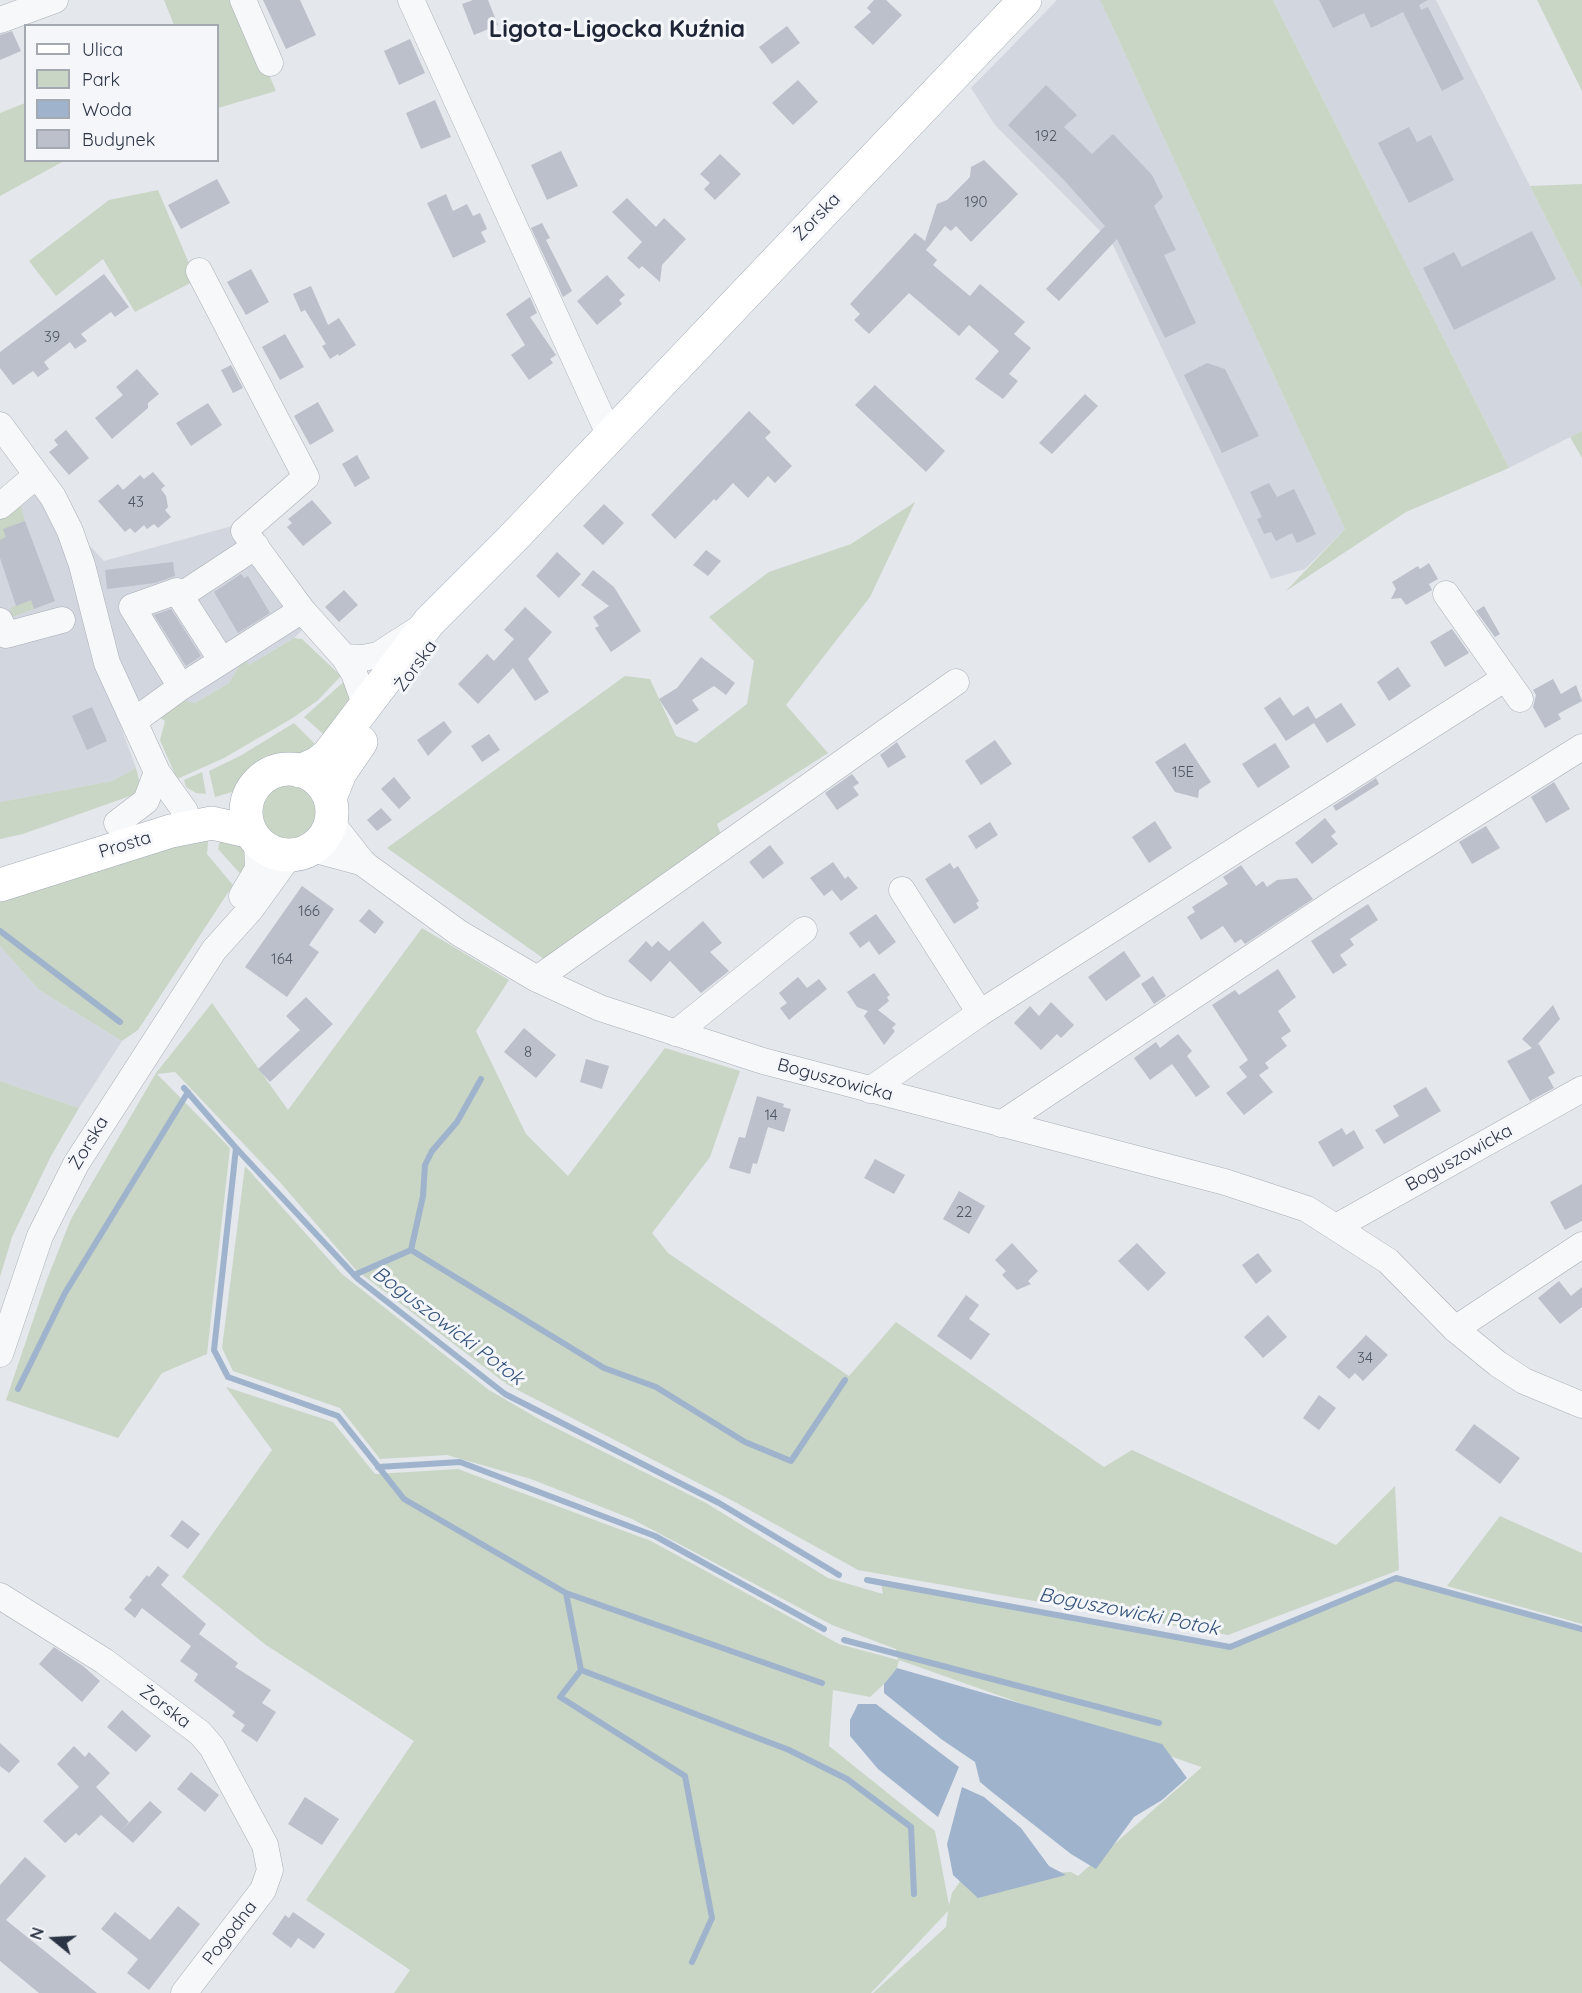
<!DOCTYPE html>
<meta charset="utf-8">
<style>
body{margin:0}
#map{position:relative;width:1582px;height:1993px;overflow:hidden;background:#e4e7ec;font-family:Quicksand,sans-serif}
canvas{display:block}
.legend{position:absolute;left:24px;top:24px;width:195px;height:138px;box-sizing:border-box;background:#f4f6f9;border:2px solid #a4a8b1;margin:0;padding:8px 10px;list-style:none;font-size:18px;color:#2b3445}
.legend li{display:flex;align-items:center;gap:12px;height:30px}
.legend b{width:30px;border:2px solid #a4a8b1}
.north{position:absolute;left:24px;top:1909px;width:60px;height:60px;-webkit-text-stroke:4px #f4f6f9;paint-order:stroke;rotate:288deg;font-size:16px;font-weight:700;line-height:24px;text-align:center;color:#2b3445}
.north::after{content:'';display:block;margin:auto;width:21px;height:27px;background:#2b3445;clip-path:polygon(50% 0,100% 100%,50% 72%,0 100%)}
</style>
<div id="map">
<canvas width="1582" height="1993"></canvas>
<ul class="legend">
<li><b style="height:8px;background:#fff"></b>Ulica</li>
<li><b style="height:16px;background:#c9d6c5"></b>Park</li>
<li><b style="height:16px;background:#9fb4cc"></b>Woda</li>
<li><b style="height:16px;background:#bbc0ca"></b>Budynek</li>
</ul>
<div class="north">N</div>
</div>
<script>
const ctx = document.querySelector('canvas').getContext('2d');
ctx.lineJoin = 'round';
function fillPath(path, color) { ctx.fillStyle = color; ctx.fill(path, 'evenodd'); }
const toPath = rows => new Path2D(rows.map(r => 'M' + r).join(''));
function trace(path, color, width, dash) { ctx.strokeStyle = color; ctx.lineWidth = width; ctx.lineCap = dash ? 'butt' : 'round'; ctx.setLineDash(dash || []); ctx.stroke(path); }
function drawText(font, color, halo, rows, align = 'center') {
  ctx.font = font + ' Quicksand,sans-serif'; ctx.lineWidth = 6; ctx.setLineDash([]); ctx.textBaseline = 'middle'; ctx.strokeStyle = halo; ctx.fillStyle = color; for (const [text, x, y, turn = 0] of rows) {
    ctx.save(); ctx.translate(x, y); ctx.rotate((+turn || 0) * Math.PI / 180); ctx.textAlign = isNaN(turn) ? turn : align; if (halo) ctx.strokeText(text, 0, 0); ctx.fillText(text, 0, 0); ctx.restore();
  }
}
fillPath(toPath([
 [1057,0,1100,0,1345,529,1305,569,1271,579,1112,243,995,125,971,88],
 [1273,0,1436,0,1582,289,1582,431,1509,468],
 [38,481,68,558,108,691,136,768,112,781,0,802,0,514],
 [258,519,265,537,321,612,294,638,249,665,240,664,229,683,195,703,162,714,134,696,109,642,90,546,104,561],
 [0,946,39,990,122,1041,79,1108,0,1081]
]), '#d2d6de');
fillPath(toPath([
 [164,0,237,0,276,91,218,108,218,26,174,25],
 [1100,0,1273,0,1509,468,1406,512,1286,591,1345,529],
 [1537,0,1582,0,1582,91],
 [25,103,26,160,64,161,0,196,0,113],
 [1582,184,1582,289,1530,186],
 [158,190,196,280,135,312,103,259,56,296,29,261,109,200],
 [1582,431,1582,458,1570,437],
 [20,502,25,521,4,529,6,537,0,540,0,517],
 [915,502,870,597,786,705,828,753,717,824,722,837,547,961,387,848,625,676,650,679,676,736,696,743,747,704,754,661,709,617,769,572,851,544],
 [31,600,34,609,12,617,10,608],
 [294,638,302,639,341,676,317,701,291,719,224,758,177,779,160,740,165,721,159,717,180,700,195,703,229,683,240,664,245,660,249,665],
 [347,679,352,704,330,740,304,717],
 [294,723,323,752,300,762,282,761,269,765,256,772,239,790,215,797,209,771,240,756],
 [136,768,140,784,133,795,23,834,0,839,0,802,112,781],
 [202,772,206,794,196,793,186,787,184,780],
 '263 812a28 28 0 1 1 56 0a28 28 0 1 1-56 0Z',
 [209,831,207,854,233,885,138,1030,122,1041,39,990,0,946,0,898],
 [222,831,249,846,245,879,218,849],
 [422,928,509,980,476,1031,526,1134,568,1176,665,1048,740,1071,710,1157,652,1233,668,1253,849,1376,896,1322,1104,1467,1132,1450,1336,1545,1395,1486,1399,1570,1228,1635,858,1570,735,1502,508,1385,356,1270,278,1180,175,1072,157,1074,230,1148,207,1354,162,1373,118,1438,6,1400,46,1282,71,1219,156,1073,212,1003,288,1110],
 [0,1081,79,1108,51,1156,12,1237,0,1277],
 [245,1166,342,1274,489,1390,544,1422,706,1503,828,1578,883,1594,881,1583,1229,1647,1396,1578,1582,1629,1582,1993,873,1993,946,1927,948,1911,871,1993,394,1993,410,1970,306,1900,414,1741,266,1645,182,1577,272,1450,226,1387,333,1422,375,1474,458,1469,651,1541,839,1644,898,1660,896,1649,832,1625,632,1519,531,1479,447,1455,380,1459,340,1408,233,1371,222,1348],
 [899,1660,1201,1767,1201,1768,1078,1876,1071,1872,963,1877,952,1893,949,1905,935,1831,829,1746,833,1690,870,1697,884,1684,897,1668],
 [1500,1516,1582,1553,1582,1624,1447,1586]
]), '#c9d6c5');
fillPath(toPath([
 [897,1668,1162,1744,1187,1778,1162,1800,1134,1817,1096,1869,1071,1854,992,1792,980,1782,975,1762,941,1739,884,1693,884,1684],
 [858,1704,876,1704,959,1767,938,1817,878,1769,850,1736,850,1720],
 [962,1787,984,1797,1021,1828,1049,1866,1066,1875,978,1898,953,1875,947,1844]
]), '#9fb4cc');
trace(toPath([
 [0,931,120,1022],
 [184,1088,236,1148,358,1279,505,1394,719,1503,839,1575],
 [236,1148,214,1350,228,1377,338,1416,404,1499,566,1593,581,1670,560,1697,685,1776,712,1918,692,1962],
 [411,1250,423,1196,425,1165,432,1151,457,1122,481,1079],
 [354,1275,411,1250,604,1368,656,1387,745,1442,791,1461,845,1380],
 [18,1389,65,1293,188,1092],
 [378,1467,460,1462,655,1536,824,1629],
 [867,1580,1230,1647,1396,1578,1582,1629],
 [566,1593,822,1683],
 [844,1640,1159,1723],
 [581,1670,789,1750,847,1779,911,1827,914,1894]
]), '#9fb4cc', 6);
fillPath(toPath([
 [263,0,300,0,316,35,286,49],
 [473,0,488,0,498,25,474,35,462,4],
 [874,0,886,0,902,15,873,45,854,27,871,12,867,8],
 [1319,0,1428,0,1419,5,1421,10,1428,7,1464,79,1442,91,1403,12,1371,28,1364,13,1333,28],
 [787,26,800,43,772,64,759,47],
 [12,31,21,51,0,60,0,35],
 [410,39,425,73,399,85,384,51],
 [798,80,818,102,793,125,772,103],
 [1046,85,1077,115,1064,127,1092,154,1113,134,1152,175,1163,197,1154,206,1176,250,1164,255,1196,323,1165,338,1117,239,1059,301,1046,289,1105,226,1064,180,1008,125],
 [435,100,451,137,421,149,406,113],
 [1409,127,1417,142,1431,135,1454,180,1409,203,1378,143],
 [561,151,578,186,547,200,531,165],
 [720,154,741,174,715,200,704,189,710,183,700,174],
 [984,160,1018,194,971,242,956,226,951,231,945,226,926,250,937,260,933,265,970,296,980,284,1025,322,1014,334,1031,348,1009,374,1018,381,1003,399,975,379,999,351,969,325,959,336,909,293,869,334,854,320,860,314,850,304,915,233,925,241,937,204,947,200,970,177,971,167],
 [217,179,230,203,181,229,168,205],
 [446,194,453,211,467,204,473,216,480,213,487,229,481,232,486,242,453,258,427,203],
 [627,198,656,227,664,218,686,239,662,265,660,282,642,266,639,269,627,258,642,242,612,212],
 [542,223,550,238,546,240,572,291,563,297,531,228],
 [1532,231,1556,279,1454,330,1423,268,1454,252,1462,267],
 [251,269,269,302,246,315,227,282],
 [104,274,129,307,115,317,111,312,81,334,87,341,75,349,70,342,44,362,49,369,38,377,33,371,13,385,0,368,0,352],
 [607,275,625,295,619,300,622,304,597,325,577,301],
 [311,286,328,325,339,318,356,345,339,356,338,354,330,359,322,346,326,344,305,310,301,312,293,294],
 [530,297,537,313,530,317,556,355,550,359,553,363,529,380,511,355,525,345,506,314],
 [285,334,304,367,280,380,262,347],
 [1207,363,1225,369,1259,436,1222,453,1184,375],
 [231,365,243,388,233,393,221,370],
 [137,369,159,394,148,403,148,408,112,439,95,418,123,395,116,387],
 [875,385,945,451,926,472,855,405],
 [1085,394,1098,406,1052,454,1039,443],
 [318,402,334,431,310,445,294,416],
 [208,403,222,425,191,446,176,423],
 [749,411,771,432,765,438,792,466,775,483,768,476,748,498,733,483,716,501,714,499,675,539,651,515],
 [66,430,89,458,69,475,49,452,58,445,54,440],
 [357,455,370,478,355,487,342,464],
 [153,472,165,486,161,489,166,496,168,507,165,510,171,517,158,528,154,524,147,529,144,525,135,533,130,528,125,532,98,501,118,484,123,490,140,475,144,479],
 [1269,483,1277,497,1294,489,1316,534,1297,543,1292,533,1276,541,1271,532,1264,534,1257,519,1262,517,1250,492],
 [312,500,332,523,303,546,287,527,292,523,288,519],
 [604,504,624,523,603,545,583,526],
 [25,521,55,601,34,609,31,600,16,606,0,558,0,540,6,537,3,529],
 [706,550,721,561,708,576,693,565],
 [557,552,581,574,559,598,536,576],
 [173,562,175,576,155,583,107,589,105,570],
 [1429,563,1438,579,1429,584,1432,590,1406,605,1401,598,1391,599,1396,589,1392,582,1418,566,1420,569],
 [593,570,614,587,641,631,611,652,595,628,599,626,593,617,609,606,581,585],
 [241,574,244,578,248,576,270,613,238,633,214,592],
 [344,590,358,605,339,622,325,607],
 [1484,606,1500,634,1495,637,1476,611],
 [525,607,552,632,528,659,549,692,535,701,513,668,478,704,458,684,487,654,494,661,514,639,504,630],
 [171,609,201,656,186,666,154,615],
 [1452,629,1469,653,1445,667,1430,642],
 [701,657,735,683,726,695,714,686,692,700,699,710,676,725,659,699,677,688],
 [1398,667,1411,686,1389,701,1377,682],
 [1553,679,1561,694,1576,685,1582,701,1558,714,1561,719,1545,728,1533,707,1536,695,1533,690],
 [1280,697,1293,716,1308,706,1316,719,1341,703,1356,725,1327,743,1314,723,1286,741,1264,708],
 [92,707,107,741,87,750,72,716],
 [444,721,452,732,428,756,417,740],
 [489,734,500,750,482,762,471,746],
 [995,740,1012,764,981,785,965,761],
 [897,742,906,757,888,768,880,755],
 [1185,743,1211,782,1199,790,1198,798,1175,792,1155,762],
 [1275,743,1290,767,1258,788,1242,764],
 [852,774,859,783,853,787,859,795,837,810,825,793],
 [394,777,411,798,399,809,381,789],
 [1376,778,1379,784,1336,811,1333,806],
 [1554,782,1570,809,1546,823,1531,797],
 [381,808,392,820,377,831,367,820],
 [1325,818,1336,832,1331,836,1338,844,1312,864,1295,843],
 [1155,821,1172,848,1149,863,1132,837],
 [990,822,998,835,976,849,968,836],
 [1486,826,1500,848,1472,864,1459,842],
 [770,845,784,863,763,879,749,862],
 [833,862,845,879,848,876,858,888,841,901,832,890,824,896,810,878],
 [950,863,954,869,958,866,979,901,976,903,979,908,954,924,925,879],
 [1241,865,1256,886,1263,881,1267,887,1277,880,1297,878,1313,899,1245,944,1241,939,1235,943,1223,926,1201,940,1187,917,1195,912,1192,907,1228,884,1223,877],
 [302,886,334,909,309,945,319,952,287,997,245,967],
 [1368,904,1378,920,1350,939,1354,945,1340,955,1347,965,1333,974,1311,941],
 [369,909,384,922,375,934,359,921],
 [876,914,896,942,879,955,869,941,860,948,849,933],
 [703,921,722,943,710,952,729,971,701,993,670,961,651,982,628,961,646,941,652,947,658,941,669,951],
 [1124,951,1141,976,1106,1001,1088,977],
 [1278,969,1296,997,1278,1011,1291,1031,1281,1038,1287,1046,1265,1063,1269,1068,1259,1075,1273,1092,1244,1115,1226,1093,1247,1077,1239,1067,1248,1060,1212,1005,1235,990,1239,995],
 [874,973,890,995,887,997,889,1001,878,1010,896,1024,892,1028,895,1031,884,1045,864,1016,868,1011,857,1007,847,992],
 [1153,976,1166,996,1154,1004,1141,984],
 [798,977,807,988,819,979,827,989,789,1020,780,1008,787,1003,779,993],
 [306,997,333,1024,270,1082,258,1069,300,1030,286,1016],
 [1051,1002,1074,1025,1061,1038,1057,1034,1041,1050,1014,1023,1030,1006,1039,1016],
 [1553,1005,1560,1019,1537,1045,1539,1044,1555,1073,1548,1077,1554,1088,1530,1101,1507,1061,1532,1048,1522,1039],
 [524,1028,556,1055,536,1078,504,1052],
 [1178,1034,1192,1051,1187,1056,1210,1087,1196,1097,1172,1064,1150,1080,1134,1058,1156,1042,1160,1048],
 [586,1059,609,1066,602,1089,580,1082],
 [1426,1087,1441,1111,1384,1144,1375,1130,1399,1116,1393,1106],
 [757,1096,784,1104,783,1107,791,1109,784,1132,768,1127,757,1164,753,1163,750,1174,729,1168,739,1137,745,1138],
 [1342,1128,1346,1135,1354,1130,1364,1148,1333,1167,1318,1142],
 [875,1159,905,1175,894,1194,864,1178],
 [1582,1184,1582,1221,1565,1230,1550,1202],
 [959,1191,985,1206,969,1234,943,1219],
 [1012,1243,1038,1271,1028,1281,1031,1284,1017,1290,1002,1275,1006,1271,995,1260],
 [1137,1243,1166,1273,1148,1291,1118,1261],
 [1258,1253,1272,1271,1256,1284,1242,1265],
 [1559,1281,1571,1296,1582,1287,1582,1307,1560,1324,1538,1298],
 [966,1295,979,1305,969,1319,990,1334,971,1360,937,1336],
 [1268,1315,1287,1337,1263,1358,1244,1337],
 [1366,1335,1388,1355,1363,1381,1355,1373,1349,1379,1336,1367],
 [1319,1395,1336,1408,1319,1430,1303,1418],
 [1474,1424,1520,1458,1500,1484,1455,1450],
 [182,1520,200,1534,188,1549,170,1536],
 [158,1566,169,1575,161,1585,206,1624,199,1634,238,1663,235,1667,271,1690,262,1703,276,1712,257,1742,241,1731,245,1725,232,1716,235,1712,194,1681,198,1674,180,1661,191,1646,142,1608,135,1618,124,1609,132,1600,129,1597,147,1575,149,1577],
 [54,1647,83,1666,100,1681,82,1702,39,1664],
 [122,1710,151,1736,136,1752,107,1727],
 [0,1743,20,1761,9,1773,0,1766],
 [74,1746,85,1757,89,1752,110,1773,96,1787,129,1822,121,1831,150,1801,162,1812,133,1843,101,1815,79,1836,76,1833,65,1843,43,1821,79,1787,57,1764],
 [191,1772,219,1795,205,1812,177,1789],
 [305,1797,339,1819,322,1845,288,1824],
 [25,1857,46,1876,6,1920,97,1993,39,1993,0,1961,0,1885],
 [178,1906,200,1924,149,1990,127,1973,138,1959,101,1929,115,1912,150,1940],
 [293,1912,325,1934,314,1949,298,1938,291,1948,272,1934,285,1915,289,1918]
]), '#bbc0ca');
const minor = toPath([
 [243,0,270,63],
 [411,0,610,436],
 [0,20,55,0],
 [199,271,306,477,244,531,302,610,344,657,354,673,365,704],
 [0,425,53,497,70,531,82,565,107,663,157,772,185,811],
 [0,506,37,475],
 [1446,594,1520,699],
 [180,596,256,546],
 [0,621,6,635,62,620],
 [344,657,363,658,378,655,417,630],
 [181,687,132,607,177,591,222,661],
 [134,721,181,687,302,610],
 [331,822,364,864,459,933,537,979,600,1008,763,1061,1225,1182,1307,1209,1388,1261,1455,1329,1498,1364,1524,1381,1582,1405],
 [117,823,146,801,157,772],
 [312,849,364,863],
 [902,890,980,1013],
 [242,896,258,869,257,841],
 [537,979,956,682],
 [676,1033,804,930],
 [870,1090,980,1013,1504,679],
 [1001,1124,1339,899,1582,747],
 [1336,1227,1582,1089],
 [1455,1329,1582,1245],
 [0,1354,40,1236,76,1164,214,950,250,910,290,855],
 [0,1596,104,1661,200,1733,212,1747,265,1845,270,1870,263,1890,184,1993]
]);
const major = toPath([
 '246 812a43 43 0 1 1 86 0a43 43 0 1 1-86 0Z',
 [300,771,318,763,328,755,429,622,512,539,1025,0],
 [330,798,340,773,361,742],
 [0,885,171,831,212,823,251,832]
]);
trace(minor, '#a9aeb7', 27);
trace(major, '#a3abb8', 34);
trace(minor, '#f7f8fa', 26);
trace(major, '#fff', 33);
drawText('15px', '#4f5766', null, [
 ["192",1046,136],
 ["190",976,202],
 ["39",52,337],
 ["43",136,502],
 ["15E",1183,772],
 ["166",309,911],
 ["164",282,959],
 ["8",528,1052],
 ["14",771,1115],
 ["22",964,1212],
 ["34",1365,1358]
]);
drawText('18px', '#2b3445', '#f4f6f9', [
 ["Żorska",817,217,-46],
 ["Żorska",416,666,-54],
 ["Prosta",125,845,-17],
 ["Boguszowicka",835,1080,15],
 ["Żorska",89,1143,-59],
 ["Boguszowicka",1459,1158,-29],
 ["Żorska",165,1707,37],
 ["Pogodna",230,1933,-52]
]);
drawText('italic 20px', '#34527a', '#f4f6f9', [
 ["Boguszowicki Potok",448,1326,37],
 ["Boguszowicki Potok",1129,1612,11]
]);
drawText('bold 24px', '#1d2536', '#f4f6f9', [
 ["Ligota-Ligocka Kuźnia",617,30]
]);
</script>
